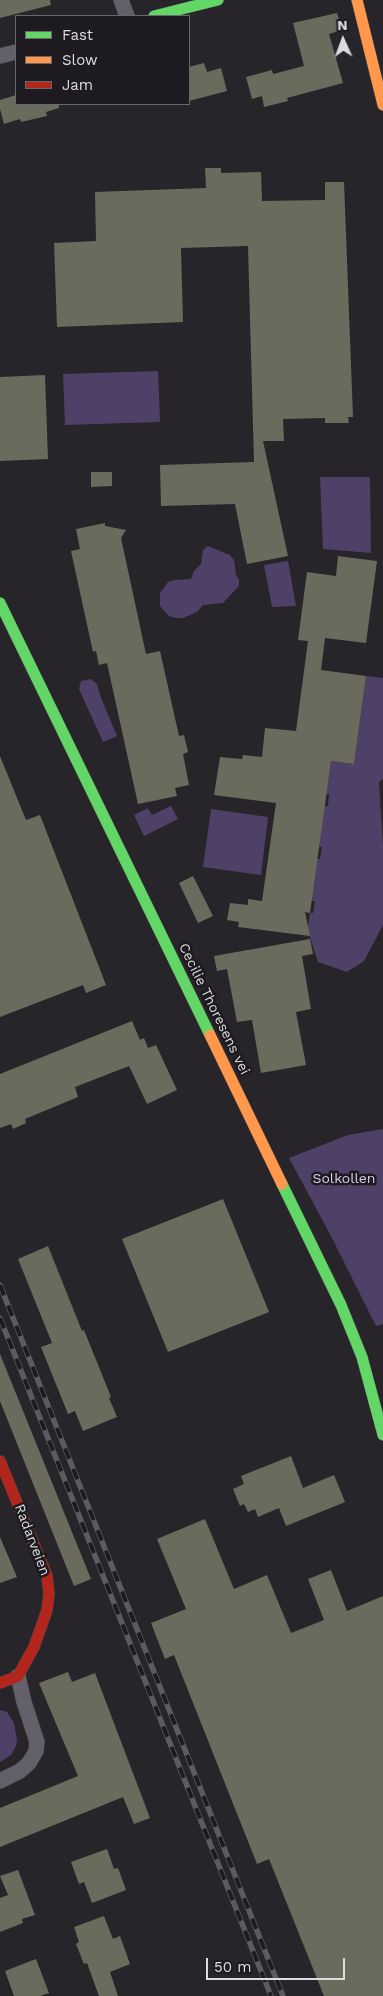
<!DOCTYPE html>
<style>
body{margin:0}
#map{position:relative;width:383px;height:1996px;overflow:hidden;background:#272529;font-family:"Work Sans",sans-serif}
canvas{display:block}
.legend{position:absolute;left:15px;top:15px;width:175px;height:90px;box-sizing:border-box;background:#1d1b20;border:1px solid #6a686c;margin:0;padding:6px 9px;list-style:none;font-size:15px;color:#dddcdf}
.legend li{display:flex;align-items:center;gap:10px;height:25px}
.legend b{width:25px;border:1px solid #6a686c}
.north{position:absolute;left:318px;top:15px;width:50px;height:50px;-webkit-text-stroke:4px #1d1b20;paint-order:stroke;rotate:358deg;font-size:14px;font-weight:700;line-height:20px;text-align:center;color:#dddcdf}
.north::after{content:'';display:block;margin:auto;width:18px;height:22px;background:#dddcdf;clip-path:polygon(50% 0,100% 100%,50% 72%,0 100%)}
.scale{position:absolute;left:206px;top:1958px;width:139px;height:22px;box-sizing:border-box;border:2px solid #dddcdf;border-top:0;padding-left:6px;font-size:15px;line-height:18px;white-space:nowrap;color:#dddcdf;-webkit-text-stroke:4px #1d1b20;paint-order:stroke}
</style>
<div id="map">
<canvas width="383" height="1996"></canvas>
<ul class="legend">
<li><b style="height:6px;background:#63d668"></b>Fast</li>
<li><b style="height:6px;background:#ff974d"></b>Slow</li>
<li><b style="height:6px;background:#b3261e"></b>Jam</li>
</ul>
<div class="north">N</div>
<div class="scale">50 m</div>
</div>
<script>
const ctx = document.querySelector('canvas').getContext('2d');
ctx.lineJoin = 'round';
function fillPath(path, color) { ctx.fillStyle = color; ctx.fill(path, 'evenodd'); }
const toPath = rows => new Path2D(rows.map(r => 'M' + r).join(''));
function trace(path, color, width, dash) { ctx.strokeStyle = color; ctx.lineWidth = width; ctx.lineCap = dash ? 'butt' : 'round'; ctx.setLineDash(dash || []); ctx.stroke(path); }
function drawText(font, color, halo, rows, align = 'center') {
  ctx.font = font + ' "Work Sans",sans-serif'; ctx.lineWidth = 5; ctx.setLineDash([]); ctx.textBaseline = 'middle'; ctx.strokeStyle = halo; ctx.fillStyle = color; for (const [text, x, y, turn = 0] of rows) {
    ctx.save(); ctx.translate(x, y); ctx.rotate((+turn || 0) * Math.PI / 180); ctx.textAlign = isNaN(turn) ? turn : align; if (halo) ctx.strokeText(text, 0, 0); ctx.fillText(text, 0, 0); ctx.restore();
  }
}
fillPath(toPath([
 [158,371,160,422,65,425,63,374],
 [320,477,370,477,371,553,323,549],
 [208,546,230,555,234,560,236,575,239,579,239,586,223,603,203,605,197,612,183,618,176,618,169,616,160,606,160,593,168,582,174,580,191,579,194,571,201,564,203,550],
 [288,561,296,606,272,607,264,565],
 [366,676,383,678,383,779,379,782,383,845,383,925,364,961,347,972,318,962,310,937,307,934,310,913,313,913,315,901,311,901,317,859,320,859,322,847,319,847,324,806,328,806,329,794,326,794,331,761,354,764],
 [91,679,97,684,101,698,117,736,103,742,79,689,81,681],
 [171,806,178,819,144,836,134,815,148,808,152,815],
 [211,809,268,817,261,875,203,867],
 [383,1129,383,1324,376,1326,331,1236,289,1158,348,1135],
 [0,1710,7,1712,14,1723,17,1740,16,1746,11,1755,0,1762]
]), '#4f4068');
fillPath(toPath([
 [0,0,50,0,51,5,0,18],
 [337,13,342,30,329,34,343,83,287,98,288,101,264,107,262,96,252,99,246,77,272,70,273,74,304,66,293,23],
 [204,63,207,72,221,68,227,91,189,101,189,67],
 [16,95,16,104,59,104,59,108,46,112,47,116,21,122,20,119,4,124,0,109,0,100],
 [205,168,221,168,221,173,261,172,262,201,325,200,325,182,344,182,353,417,348,417,349,423,325,423,325,418,283,419,284,441,263,441,288,556,247,564,235,504,161,506,160,465,254,462,248,246,181,248,183,322,57,327,54,243,96,241,95,192,206,188],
 [45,375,48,459,0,461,0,377],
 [91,472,112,472,112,486,91,487],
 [105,523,105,526,126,530,121,538,146,654,160,651,179,736,184,735,188,752,183,754,189,785,175,788,177,796,138,804,107,663,99,665,96,651,93,652,71,551,80,549,76,529],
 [338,556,377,561,366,643,325,638,321,670,366,676,354,764,331,761,310,913,305,912,310,936,238,927,239,922,227,920,230,903,248,905,248,899,262,901,276,803,214,795,220,757,242,759,243,755,262,757,265,728,296,731,308,641,298,640,307,572,336,576],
 [0,756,26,820,40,815,106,985,86,993,83,985,0,1017],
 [193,876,213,916,198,923,179,883],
 [310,939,313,954,302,956,311,1009,296,1012,306,1065,261,1073,252,1020,237,1022,227,969,217,971,214,956],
 [132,1021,140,1040,144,1038,148,1048,156,1045,177,1090,147,1104,129,1066,75,1087,78,1097,25,1119,26,1123,13,1129,11,1124,0,1128,0,1074],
 [223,1199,269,1312,168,1352,122,1239],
 [48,1246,82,1331,84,1330,111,1397,109,1398,117,1417,83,1431,75,1411,68,1414,41,1347,52,1343,18,1259],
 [0,1354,91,1579,74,1586,0,1401],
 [291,1456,303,1488,334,1475,345,1502,286,1526,279,1508,258,1517,255,1509,248,1512,244,1504,240,1506,233,1489,244,1484,241,1476],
 [205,1519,234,1589,267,1575,291,1633,324,1620,308,1579,331,1570,347,1611,383,1596,383,1996,324,1996,269,1859,257,1864,174,1655,165,1659,151,1623,186,1609,157,1539],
 [0,1537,17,1577,0,1583],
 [68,1672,72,1682,95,1673,150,1818,134,1824,123,1797,0,1847,0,1808,78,1776,39,1683],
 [107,1849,114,1869,118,1868,126,1890,92,1903,84,1882,79,1884,71,1862],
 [18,1870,35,1915,22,1919,23,1923,0,1932,0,1898,8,1895,0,1876],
 [104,1916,113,1939,120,1936,130,1964,110,1972,118,1996,99,1996,87,1963,84,1964,76,1944,79,1942,74,1927],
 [36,1959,49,1993,40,1996,14,1996,5,1971]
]), '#6b6b5d');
const street = toPath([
 [121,0,127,16],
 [0,56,16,52],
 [0,1781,20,1771,29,1763,36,1751,37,1742,24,1702,18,1676]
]);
const fast = toPath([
 [154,16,218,0],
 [0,603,210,1035],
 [282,1184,341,1305,362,1357,383,1435]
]);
const slow = toPath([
 [357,0,383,105],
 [210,1035,282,1184]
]);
const jam = toPath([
 [0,1461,47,1576,49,1594,47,1610,34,1647,18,1676,0,1683]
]);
trace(street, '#444345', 16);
trace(fast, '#444345', 12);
trace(slow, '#444345', 12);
trace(jam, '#444345', 12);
trace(street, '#63606a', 15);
trace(fast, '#63d668', 11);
trace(slow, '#ff974d', 11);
trace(jam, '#b3261e', 11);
const rail = toPath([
 [0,1285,283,1996],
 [0,1318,271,1996]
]);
trace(rail, '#5e5b60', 5.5);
trace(rail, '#1d1b20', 4, [11]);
drawText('14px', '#dddcdf', '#1d1b20', [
 ["Cecilie Thoresens vei",214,1009,64],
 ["Radarveien",32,1540,69]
]);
drawText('14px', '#d9ccf2', '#1d1b20', [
 ["Solkollen",344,1179]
]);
</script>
